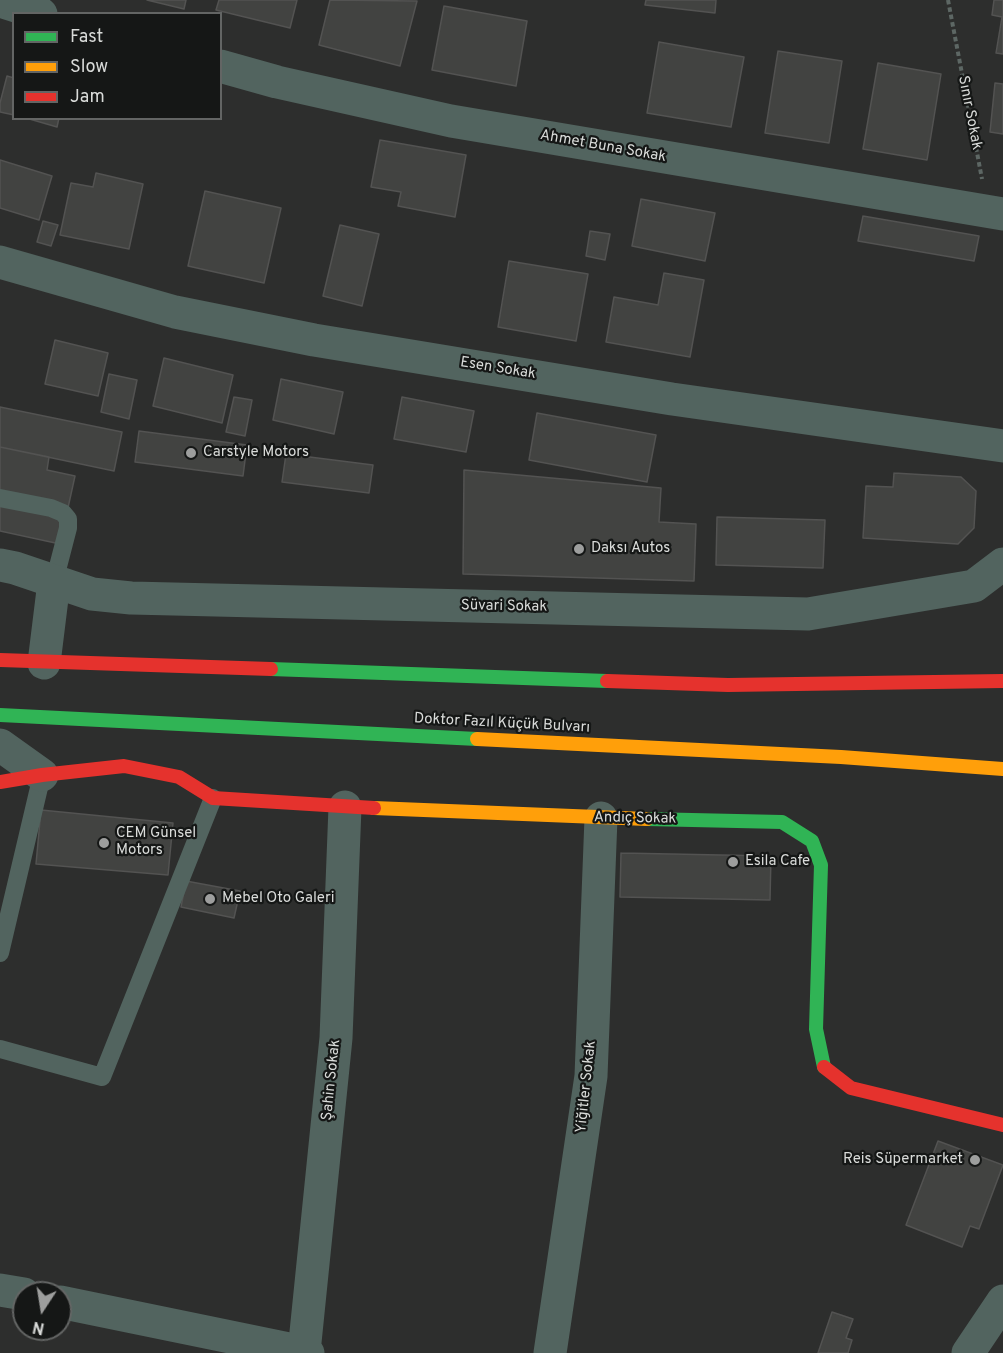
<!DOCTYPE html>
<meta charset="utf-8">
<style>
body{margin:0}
#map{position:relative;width:1003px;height:1353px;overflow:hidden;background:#2d2e2d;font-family:Overpass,sans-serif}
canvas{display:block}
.legend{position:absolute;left:12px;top:12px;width:210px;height:108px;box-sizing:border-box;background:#151716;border:2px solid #636564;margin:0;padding:8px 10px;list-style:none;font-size:18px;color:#d9dbd9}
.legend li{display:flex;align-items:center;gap:12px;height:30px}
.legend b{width:30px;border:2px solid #636564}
.north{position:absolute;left:12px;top:1281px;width:60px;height:60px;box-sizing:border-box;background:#151716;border:2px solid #636564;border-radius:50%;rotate:192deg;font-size:16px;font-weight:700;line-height:24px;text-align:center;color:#d9dbd9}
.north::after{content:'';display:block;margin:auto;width:21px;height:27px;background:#9d9e9d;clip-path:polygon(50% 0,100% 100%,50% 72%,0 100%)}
</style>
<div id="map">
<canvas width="1003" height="1353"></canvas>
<ul class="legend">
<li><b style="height:8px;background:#30b455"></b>Fast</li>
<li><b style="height:8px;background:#ff9f0a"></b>Slow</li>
<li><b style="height:8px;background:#e5322d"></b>Jam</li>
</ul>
<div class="north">N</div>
</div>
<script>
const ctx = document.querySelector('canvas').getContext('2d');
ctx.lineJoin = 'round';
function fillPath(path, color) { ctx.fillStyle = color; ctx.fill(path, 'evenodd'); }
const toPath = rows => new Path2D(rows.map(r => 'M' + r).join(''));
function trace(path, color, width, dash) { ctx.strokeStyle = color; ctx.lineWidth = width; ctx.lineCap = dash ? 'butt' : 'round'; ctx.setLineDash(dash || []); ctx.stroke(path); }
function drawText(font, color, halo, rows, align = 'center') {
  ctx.font = font + ' Overpass,sans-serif'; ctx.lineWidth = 4.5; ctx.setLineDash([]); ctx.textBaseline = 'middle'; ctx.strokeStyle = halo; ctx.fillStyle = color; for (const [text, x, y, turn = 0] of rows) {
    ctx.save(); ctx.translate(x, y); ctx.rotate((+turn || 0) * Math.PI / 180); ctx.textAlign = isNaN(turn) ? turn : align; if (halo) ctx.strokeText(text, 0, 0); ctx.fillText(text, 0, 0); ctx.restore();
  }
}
const building = toPath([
 [147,0,186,0,184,9,147,0],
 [219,0,297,0,290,28,216,10,219,0],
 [330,0,417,1,400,66,319,45,330,0],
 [646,0,716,0,715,13,645,5,646,0],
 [994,0,1003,0,1003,54,996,53,1002,17,992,15,994,0],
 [444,6,527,21,516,86,432,70,444,6],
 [659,42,744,57,731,127,647,113,659,42],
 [778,51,842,61,829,143,765,133,778,51],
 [878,63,941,74,927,160,863,149,878,63],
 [7,76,14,78,14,115,0,112,0,103,7,76],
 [995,83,1003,84,1003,134,990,132,995,83],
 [26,118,59,118,57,127,26,118],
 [380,140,466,155,455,217,398,206,401,192,371,187,380,140],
 [0,160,52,176,39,220,0,208,0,160],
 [96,173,143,184,129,249,60,235,71,183,93,187,96,173],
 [205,191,281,208,264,283,188,266,205,191],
 [641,199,715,213,705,261,632,246,641,199],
 [863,216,979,236,974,261,858,241,863,216],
 [43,221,58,225,51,246,37,242,43,221],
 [340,225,379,234,362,306,323,296,340,225],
 [590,231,610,234,605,260,586,256,590,231],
 [509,261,588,274,576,341,498,327,509,261],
 [664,273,704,280,690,357,606,342,614,297,658,305,664,273],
 [55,340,108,353,98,396,45,384,55,340],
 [164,358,233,375,222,423,153,406,164,358],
 [109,374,137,380,129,419,101,412,109,374],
 [281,379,343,392,334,434,273,420,281,379],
 [234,397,252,400,245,436,226,432,234,397],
 [402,397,474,411,466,452,394,439,402,397],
 [0,407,122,432,114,471,0,447,0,407],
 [537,413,656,435,647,482,529,460,537,413],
 [139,431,247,445,243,476,135,462,139,431],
 [0,447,49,457,47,470,75,476,60,544,0,531,0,447],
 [286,454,373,465,369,493,282,482,286,454],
 [464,470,661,488,659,522,696,524,694,581,463,574,464,470],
 [894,473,961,477,976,491,974,528,958,544,863,538,866,486,893,487,894,473],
 [717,517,825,520,823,568,716,565,717,517],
 [41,810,173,823,168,875,36,864,41,810],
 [621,853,771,856,770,900,620,897,621,853],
 [186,881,240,891,234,918,181,907,186,881],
 [938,1141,1003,1165,979,1229,970,1226,962,1247,906,1225,938,1141],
 [832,1312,853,1319,846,1338,852,1340,848,1353,818,1353,832,1312]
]);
fillPath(building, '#424341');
trace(building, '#535352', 1.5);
trace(toPath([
 [948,0,982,179]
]), '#5d6764', 4, [4.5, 3]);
trace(toPath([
 [0,498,51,508,63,513,68,519,68,528,54,582],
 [0,953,42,775],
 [0,1049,102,1077,213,798]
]), '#52645f', 18);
trace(toPath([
 [0,1,41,14],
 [220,66,277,82,451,121,1003,214],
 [0,262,175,312,314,340,672,399,1003,446],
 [0,565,15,568,92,594,131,598,808,614,974,586,1003,564],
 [44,663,54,582],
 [0,745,42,775],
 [0,1290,24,1294],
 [60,1302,308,1353],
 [304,1352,336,1038,345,807],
 [550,1353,591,1076,601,818],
 [968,1353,1003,1301]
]), '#52645f', 33);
trace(toPath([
 [271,669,607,681],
 [0,715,477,739],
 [647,819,782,822,812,841,821,865,816,1029,824,1067]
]), '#30b455', 14);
trace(toPath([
 [477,739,841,757,1003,769],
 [374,808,647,819]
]), '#ff9f0a', 14);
trace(toPath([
 [0,660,271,669],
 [607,681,728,685,1003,681],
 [0,782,42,775,124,766,179,777,213,798,374,808],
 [824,1067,851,1088,1003,1125]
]), '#e5322d', 14);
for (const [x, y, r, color] of [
 [191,453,6,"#9d9e9d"],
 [579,549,6,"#9d9e9d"],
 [104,843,6,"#9d9e9d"],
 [733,862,6,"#9d9e9d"],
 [210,899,6,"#9d9e9d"],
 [975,1160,6,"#9d9e9d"]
]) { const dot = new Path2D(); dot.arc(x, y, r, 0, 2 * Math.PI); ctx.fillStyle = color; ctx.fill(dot); trace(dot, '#151716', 2); }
drawText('15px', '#d9dbd9', '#151716', [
 ["Sınır Sokak",969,113,79],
 ["Ahmet Buna Sokak",603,147,10],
 ["Esen Sokak",498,369,9],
 ["Süvari Sokak",504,607,1],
 ["Doktor Fazıl Küçük Bulvarı",502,724,3],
 ["Andıç Sokak",635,819,1],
 ["Şahin Sokak",332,1080,-84],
 ["Yiğitler Sokak",587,1087,-84]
]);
drawText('15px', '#d9dbd9', '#151716', [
 ["Carstyle Motors",203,453],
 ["Daksı Autos",591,549],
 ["CEM Günsel",116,834],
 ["Motors",116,851],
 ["Esila Cafe",745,862],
 ["Mebel Oto Galeri",222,899],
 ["Reis Süpermarket",963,1160,"right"]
], 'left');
</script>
